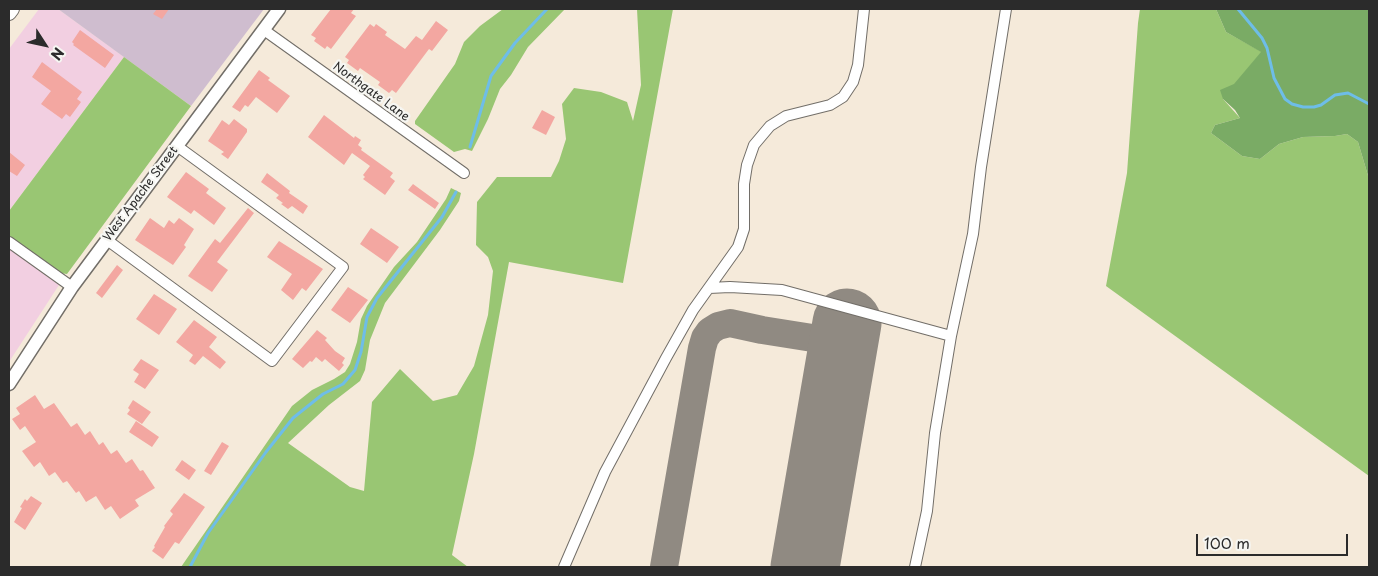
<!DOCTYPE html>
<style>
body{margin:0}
#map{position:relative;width:1378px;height:576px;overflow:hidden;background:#f5eada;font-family:"Playpen Sans",sans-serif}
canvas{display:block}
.frame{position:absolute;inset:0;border:10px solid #2b2b2b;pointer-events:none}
.north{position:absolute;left:20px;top:20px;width:50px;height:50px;-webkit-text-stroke:4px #f6f6f2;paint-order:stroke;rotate:125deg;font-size:14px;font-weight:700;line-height:20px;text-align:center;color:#2b2b2b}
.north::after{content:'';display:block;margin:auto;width:18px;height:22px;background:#2b2b2b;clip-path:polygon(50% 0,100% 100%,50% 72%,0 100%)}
.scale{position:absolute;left:1196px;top:534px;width:152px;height:22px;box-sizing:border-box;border:2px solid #2b2b2b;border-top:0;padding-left:6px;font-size:15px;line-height:18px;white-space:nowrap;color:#2b2b2b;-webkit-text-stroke:4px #f6f6f2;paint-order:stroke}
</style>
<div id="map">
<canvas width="1378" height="576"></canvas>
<div class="frame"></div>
<div class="north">N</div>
<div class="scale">100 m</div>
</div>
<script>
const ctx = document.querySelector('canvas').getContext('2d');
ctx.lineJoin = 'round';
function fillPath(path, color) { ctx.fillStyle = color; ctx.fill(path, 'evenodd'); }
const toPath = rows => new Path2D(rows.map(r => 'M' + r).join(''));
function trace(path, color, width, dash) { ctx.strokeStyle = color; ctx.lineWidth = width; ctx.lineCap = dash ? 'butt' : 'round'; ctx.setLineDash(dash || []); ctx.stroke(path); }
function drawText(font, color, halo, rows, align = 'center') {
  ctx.font = font + ' "Playpen Sans",sans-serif'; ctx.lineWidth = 4.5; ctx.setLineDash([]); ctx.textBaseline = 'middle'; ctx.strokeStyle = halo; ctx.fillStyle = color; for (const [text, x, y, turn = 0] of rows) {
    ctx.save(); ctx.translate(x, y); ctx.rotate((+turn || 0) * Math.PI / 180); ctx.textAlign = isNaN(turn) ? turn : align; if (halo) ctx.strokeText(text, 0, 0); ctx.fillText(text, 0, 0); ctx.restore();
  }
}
fillPath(toPath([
 [39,9,58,9,124,57,9,211,9,49],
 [9,249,59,285,9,362]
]), '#f2cfe1');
fillPath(toPath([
 [58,9,264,9,191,106]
]), '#cfbdcf');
fillPath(toPath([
 [503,9,565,9,528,47,511,75,500,89,488,119,472,151,465,149,454,152,415,124,415,121,455,64,464,42,480,26],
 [637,9,673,9,623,283,509,262,474,454,452,555,468,567,181,567,292,406,312,390,334,379,345,372,350,364,357,342,361,319,367,306,394,267,417,242,446,199,451,188,461,193,459,201,440,230,385,303,370,340,365,370,360,381,329,405,288,443,350,487,364,491,372,402,400,369,433,401,457,395,474,366,488,315,493,271,488,257,476,245,477,202,497,177,551,177,559,161,566,139,562,104,574,88,601,92,627,102,633,121,641,85],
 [1140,9,1216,9,1226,32,1262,52,1223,99,1240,118,1215,125,1211,133,1242,156,1260,159,1279,144,1303,137,1335,136,1347,134,1358,142,1369,179,1369,476,1106,286,1127,173,1138,23],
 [124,57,191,106,67,274,59,273,9,236,9,211]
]), '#99c673');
fillPath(toPath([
 [1216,9,1369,9,1369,179,1358,142,1347,134,1335,136,1303,137,1279,144,1260,159,1242,156,1211,133,1215,125,1240,118,1235,110,1223,99,1220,90,1234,84,1261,52,1226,32]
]), '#7aab65');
trace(toPath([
 [1238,9,1262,38,1267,48,1274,78,1285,99,1292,104,1303,107,1314,107,1321,105,1335,95,1348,93,1369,104],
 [470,147,491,76,515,43,547,9],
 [190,567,208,533,266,452,293,418,323,394,343,384,355,370,361,352,367,317,377,298,442,217,456,192]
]), '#6ebde8', 3);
trace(toPath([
 [664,567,702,348,705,338,710,331,718,326,730,323,762,330,844,343]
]), '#908a82', 28);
trace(toPath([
 [805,567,847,323]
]), '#908a82', 69);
fillPath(toPath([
 [157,9,169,9,162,19,153,14],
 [331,9,354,9,351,13,356,16,331,49,327,46,325,49,314,41,316,38,311,35],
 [436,21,448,30,432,51,429,49,396,93,392,90,389,93,378,85,380,82,360,68,358,71,347,63,349,60,345,57,370,24,374,27,376,24,387,32,385,35,405,49,416,36,422,40],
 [80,30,114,55,105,68,73,45,74,44,72,42],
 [42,62,82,92,77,99,81,102,70,117,66,114,62,119,41,104,51,91,32,77],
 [259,70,270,78,268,80,290,96,277,113,256,97,248,107,245,105,240,112,232,107],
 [542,110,555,117,546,135,532,128],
 [324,115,354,138,355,136,361,140,358,145,362,148,361,150,393,173,390,177,395,181,385,195,363,179,365,177,363,175,370,166,352,153,344,165,308,137],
 [234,119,247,129,247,132,228,159,221,154,224,152,208,141,222,120,229,125],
 [9,152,25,165,17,176,9,171],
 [186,172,209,189,206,193,226,208,214,225,194,210,191,214,167,197],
 [267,173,290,191,289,193,308,206,303,214,292,206,288,209,281,204,283,203,276,198,279,195,261,182],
 [413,184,439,203,435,209,408,190],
 [248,208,254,213,217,262,228,270,212,292,188,276,215,239,220,243],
 [150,218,164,228,169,220,174,224,179,218,194,229,184,245,186,247,173,265,135,240],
 [371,228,399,247,387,263,360,244],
 [279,241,323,269,306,291,302,288,293,300,281,290,292,274,267,257],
 [117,265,123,270,102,298,96,293],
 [348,287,368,300,350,323,331,310],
 [154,294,177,309,159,335,136,319],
 [194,320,217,337,209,347,226,362,220,369,203,356,195,365,189,361,193,355,176,342],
 [317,330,327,338,325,340,335,351,345,358,342,363,344,365,339,371,325,359,322,362,316,357,312,362,310,361,303,368,292,359],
 [141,359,159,370,145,389,134,382,139,374,133,370],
 [35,395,44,409,54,403,71,427,77,423,85,435,90,431,99,445,103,442,111,454,117,450,126,463,132,459,140,471,143,470,155,488,135,500,139,506,120,519,111,506,105,510,96,496,86,502,79,491,76,493,67,481,63,483,55,472,49,476,40,462,34,467,22,451,36,442,25,426,20,430,12,419,20,414,16,408],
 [133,400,151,412,142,424,127,414,130,410,128,408],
 [136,421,159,437,152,447,129,432],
 [222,442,229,446,211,475,204,471],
 [182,460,196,470,189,480,175,470],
 [184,493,205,507,179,544,175,542,163,559,152,551,155,547,154,546,165,527,164,526,173,514,170,511],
 [31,496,42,503,25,530,14,522,22,508,20,507,25,499,27,501]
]), '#f3a7a1');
const minor = toPath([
 [264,30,464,173],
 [107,240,272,361,343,267,177,146],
 [9,242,72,287],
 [709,288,730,287,782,290,951,336],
 [564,567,605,472,666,358,693,310,738,247,744,229,744,184,747,165,754,145,770,126,786,116,830,105,843,97,853,82,858,65,864,9],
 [915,567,927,511,935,433,951,336,973,234,981,167,1006,9]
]);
const major = toPath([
 [9,384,72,287,279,9]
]);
const highway = toPath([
 [9,13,12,9]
]);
trace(minor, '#726e68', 12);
trace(major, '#726e68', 15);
trace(highway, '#726e68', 16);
trace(minor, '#fff', 10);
trace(major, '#fff', 12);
trace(highway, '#fff', 14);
drawText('12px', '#2b2b2b', '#f6f6f2', [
 ["Northgate Lane",371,92,36],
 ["West Apache Street",141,194,-53]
]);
</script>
